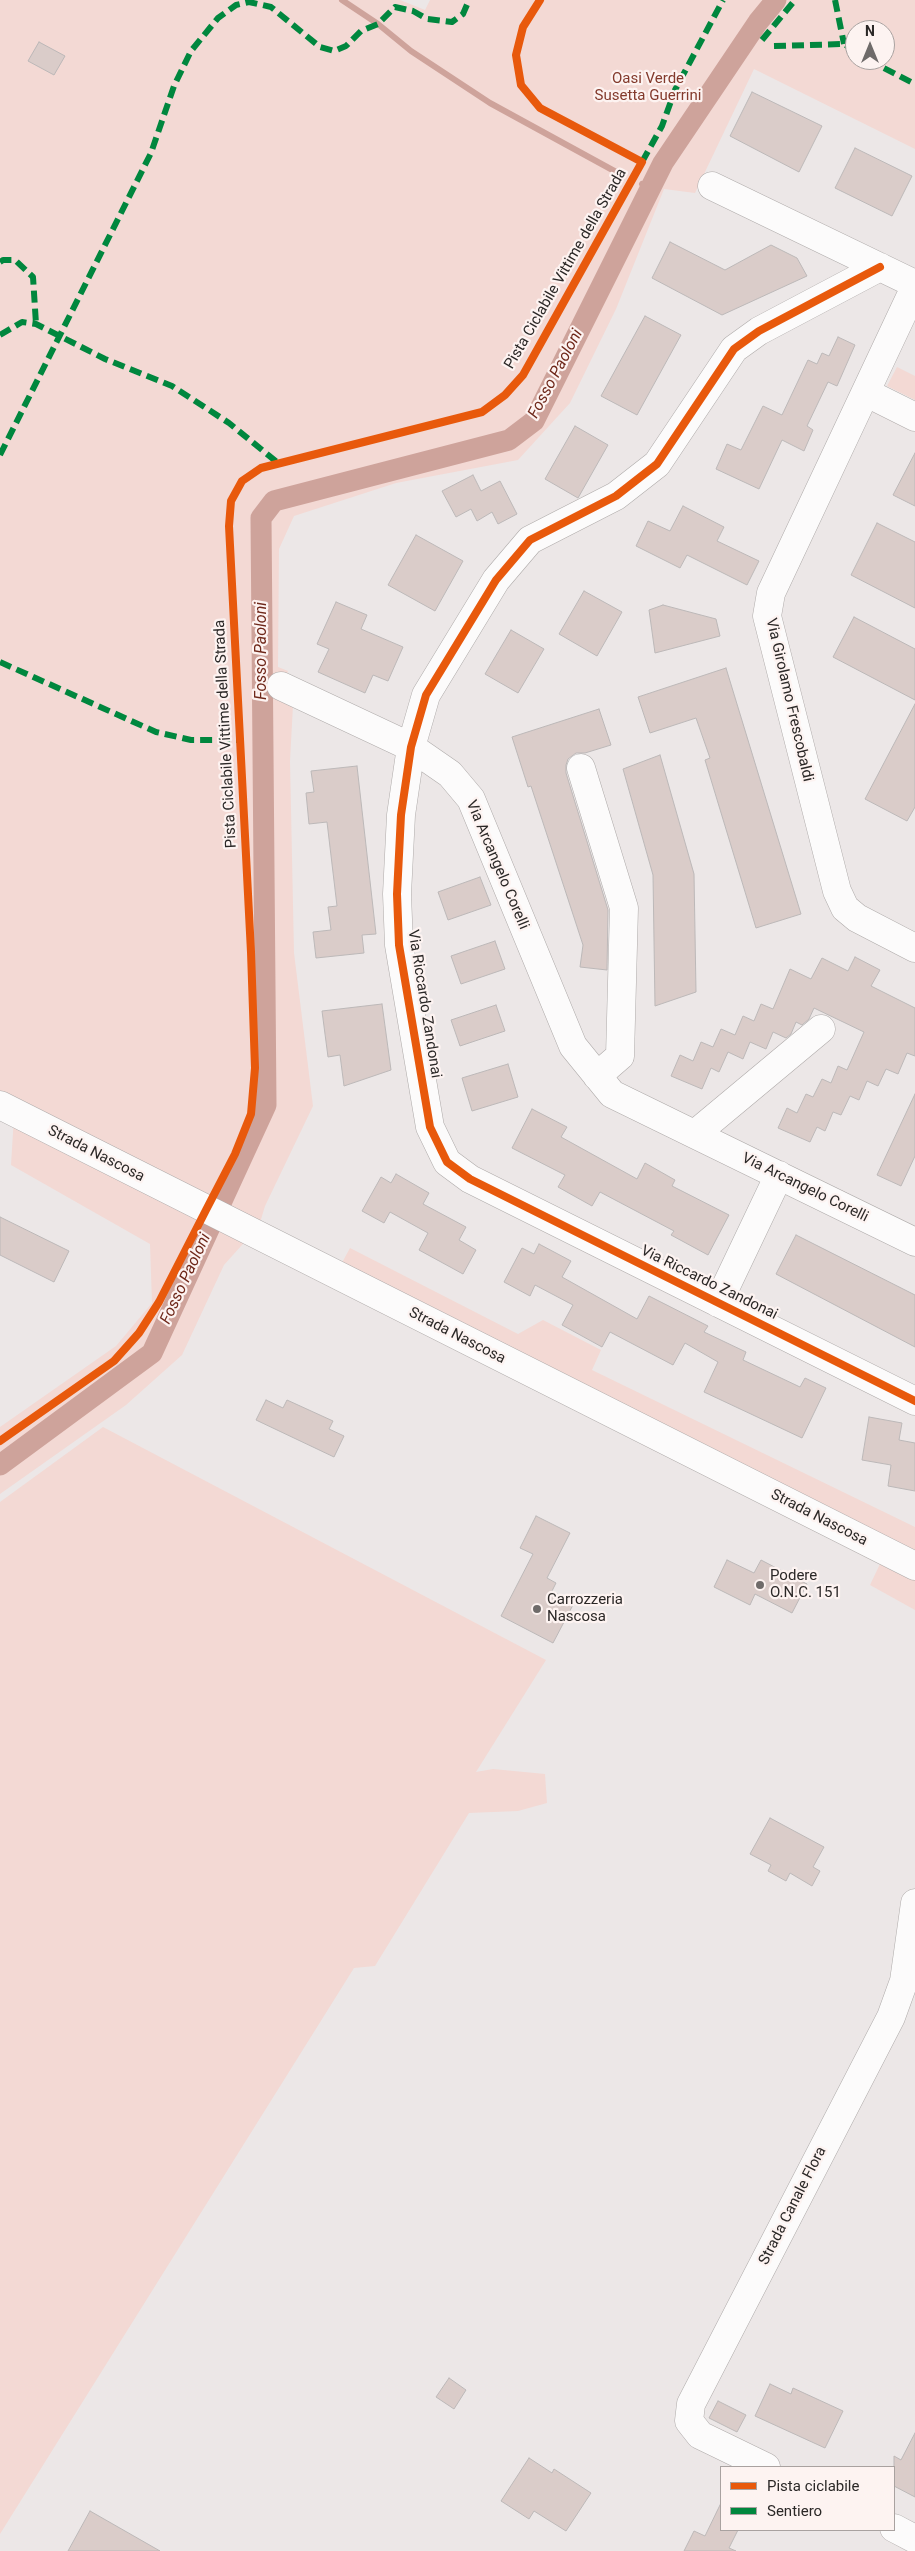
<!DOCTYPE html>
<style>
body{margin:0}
#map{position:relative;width:915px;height:2551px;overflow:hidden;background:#ece7e7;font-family:Roboto,sans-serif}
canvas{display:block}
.legend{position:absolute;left:720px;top:2466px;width:175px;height:65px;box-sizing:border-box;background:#fdf3f1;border:1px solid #a9a2a0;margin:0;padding:6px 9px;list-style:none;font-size:15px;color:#2b2827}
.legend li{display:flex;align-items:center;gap:10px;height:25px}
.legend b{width:25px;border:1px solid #a9a2a0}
.north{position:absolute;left:845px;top:20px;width:50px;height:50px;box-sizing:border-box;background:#fdf3f1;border:1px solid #a9a2a0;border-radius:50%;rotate:0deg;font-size:14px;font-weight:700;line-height:20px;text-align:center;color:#2b2827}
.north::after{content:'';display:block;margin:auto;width:18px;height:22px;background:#6f6b6a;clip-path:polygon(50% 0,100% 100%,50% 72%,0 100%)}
</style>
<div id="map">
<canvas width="915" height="2551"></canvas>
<ul class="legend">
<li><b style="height:6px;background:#e8590c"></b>Pista ciclabile</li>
<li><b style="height:6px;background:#00873e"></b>Sentiero</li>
</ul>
<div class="north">N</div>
</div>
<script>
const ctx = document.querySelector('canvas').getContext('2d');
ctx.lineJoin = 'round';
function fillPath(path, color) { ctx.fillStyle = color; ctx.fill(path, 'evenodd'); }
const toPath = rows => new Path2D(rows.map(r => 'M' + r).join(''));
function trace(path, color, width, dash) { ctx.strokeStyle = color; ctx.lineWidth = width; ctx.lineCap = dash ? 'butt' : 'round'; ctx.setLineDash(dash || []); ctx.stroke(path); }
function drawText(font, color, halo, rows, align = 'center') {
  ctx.font = font + ' Roboto,sans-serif'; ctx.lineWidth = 4.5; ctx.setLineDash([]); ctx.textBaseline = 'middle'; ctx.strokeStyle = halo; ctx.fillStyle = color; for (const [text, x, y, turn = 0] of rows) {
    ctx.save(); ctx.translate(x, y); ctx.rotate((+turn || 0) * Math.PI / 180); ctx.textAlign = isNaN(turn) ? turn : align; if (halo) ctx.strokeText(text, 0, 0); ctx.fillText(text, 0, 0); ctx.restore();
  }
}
fillPath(toPath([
 [0,0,400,0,425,10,430,0,915,0,915,149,754,69,695,193,664,189,616,309,570,403,518,460,396,483,294,516,279,549,278,667,288,671,279,696,293,705,290,761,294,953,313,1106,265,1206,259,1226,224,1265,182,1355,126,1405,0,1494,0,1427,116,1346,152,1303,150,1244,11,1165,15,1100,0,1093],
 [855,30,885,30,885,60,855,60],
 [897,367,915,376,915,400,887,386],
 [350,1248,518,1334,543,1320,601,1350,592,1370,915,1527,915,1610,870,1585,888,1547,338,1270],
 [103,1427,546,1660,476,1772,493,1769,545,1774,547,1803,518,1811,469,1813,375,1966,354,1968,0,2534,0,1502]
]), '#f3d9d4');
trace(toPath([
 [342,0,378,24,411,51,490,103,618,173],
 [642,184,650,188]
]), '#cea39b', 6);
trace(toPath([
 [0,1465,152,1353,266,1105,261,518,274,501,509,440,534,421,663,163,758,22,776,0]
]), '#cea39b', 21);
const building = toPath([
 [39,42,65,56,54,75,28,61,39,42],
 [752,92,822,126,799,172,730,136,752,92],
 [855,148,912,176,892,216,835,188,855,148],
 [670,242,725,270,771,245,797,258,807,276,722,315,652,278,670,242],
 [645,316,681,335,637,415,601,396,645,316],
 [838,337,855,345,837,386,828,382,807,426,813,430,804,451,782,440,759,489,716,469,727,444,741,450,763,406,782,415,808,360,817,364,822,353,829,356,838,337],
 [575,426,608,445,578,498,545,479,575,426],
 [915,453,915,506,893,495,915,453],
 [473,475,481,491,500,481,517,514,498,524,492,512,477,521,471,509,456,517,442,491,473,475],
 [683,506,724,527,717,541,759,561,747,585,687,555,680,568,636,546,648,521,670,531,683,506],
 [877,523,915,542,915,608,851,575,877,523],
 [416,535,463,561,435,611,388,585,416,535],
 [584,591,622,612,597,656,559,634,584,591],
 [336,602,367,615,361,629,403,647,388,681,373,675,365,693,318,672,329,649,317,644,336,602],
 [663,605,716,619,720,636,655,653,649,610,663,605],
 [854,617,915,649,915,700,833,657,854,617],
 [511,630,544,649,518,693,485,674,511,630],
 [726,668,801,914,756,928,705,760,710,758,696,718,650,733,638,697,726,668],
 [915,704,915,807,907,821,865,799,915,704],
 [599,709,611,745,585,753,576,753,568,759,566,765,566,773,608,910,607,970,580,967,583,945,531,786,528,787,512,737,599,709],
 [660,755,694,874,696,992,655,1006,653,875,623,769,660,755],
 [357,766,376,934,362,935,364,953,316,958,313,932,331,930,328,907,337,906,327,822,309,824,306,793,314,792,311,771,357,766],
 [480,877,491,905,448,920,438,892,480,877],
 [495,941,505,969,461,984,451,956,495,941],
 [855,957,880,970,871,986,915,1008,915,1056,907,1053,898,1074,886,1069,878,1086,867,1081,859,1100,850,1096,841,1115,833,1112,825,1131,817,1127,810,1142,778,1128,787,1108,797,1113,806,1094,813,1097,822,1079,831,1083,838,1066,847,1070,864,1032,814,1008,809,1019,802,1025,796,1022,791,1034,786,1038,773,1032,766,1049,750,1042,743,1059,728,1052,719,1072,711,1068,702,1089,671,1076,680,1055,693,1061,701,1042,713,1047,721,1029,735,1035,743,1016,754,1021,761,1004,773,1009,790,969,811,979,822,958,848,971,855,957],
 [382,1004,391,1070,344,1086,340,1055,328,1057,322,1011,382,1004],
 [496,1005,505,1031,460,1046,451,1020,496,1005],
 [508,1064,518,1097,472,1111,462,1078,508,1064],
 [915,1094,915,1156,901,1186,877,1175,915,1094],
 [532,1109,567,1127,561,1137,637,1179,645,1163,675,1180,672,1186,729,1215,708,1255,671,1235,674,1231,600,1192,592,1206,558,1187,565,1175,512,1148,532,1109],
 [396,1174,429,1193,423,1204,466,1227,459,1240,476,1250,463,1274,419,1250,428,1233,390,1212,384,1223,362,1211,381,1177,391,1183,396,1174],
 [0,1217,69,1251,54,1282,0,1255,0,1217],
 [796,1235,915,1295,915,1347,776,1274,796,1235],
 [539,1244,571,1261,562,1277,637,1319,649,1296,708,1326,704,1332,746,1352,743,1360,800,1387,805,1378,826,1388,802,1438,704,1392,718,1362,685,1343,673,1365,610,1332,602,1347,562,1325,573,1305,535,1285,530,1296,504,1282,522,1248,534,1254,539,1244],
 [266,1400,283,1408,287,1400,333,1421,329,1429,344,1436,334,1457,256,1420,266,1400],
 [869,1417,902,1423,899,1440,915,1443,915,1491,888,1486,891,1465,862,1460,869,1417],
 [536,1516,570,1533,547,1578,556,1583,552,1591,574,1603,553,1643,501,1616,533,1554,520,1548,536,1516],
 [727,1560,754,1573,761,1560,807,1584,792,1613,755,1594,750,1605,714,1587,727,1560],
 [770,1818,824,1847,813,1867,820,1871,812,1886,790,1873,786,1881,768,1871,771,1865,750,1854,770,1818],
 [449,2378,466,2390,454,2409,436,2397,449,2378],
 [770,2384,791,2394,793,2388,843,2411,825,2448,755,2416,770,2384],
 [718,2401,746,2415,737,2432,709,2418,718,2401],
 [915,2433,915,2497,894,2486,894,2456,901,2460,915,2433],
 [529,2458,552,2473,554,2469,591,2493,566,2531,534,2511,529,2519,501,2501,529,2458],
 [721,2503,721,2530,738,2530,729,2548,736,2551,684,2551,694,2531,705,2536,721,2503],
 [90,2511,160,2551,68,2551,90,2511]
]);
fillPath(building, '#daccc9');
trace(building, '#bcb8b8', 1);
const minor = toPath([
 [712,186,915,284],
 [880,267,759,331,734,349,657,464,616,496,530,540,496,580,426,695,411,747,401,815,397,894,399,945,430,1127,447,1162,470,1179,915,1401],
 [915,287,771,593,767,616,837,891,845,908,857,918,915,948],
 [867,393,915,417],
 [281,686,411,747,450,774,471,799,573,1046,612,1094,915,1242],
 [581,768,624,908,620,1056,597,1076],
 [0,1105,915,1566],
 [695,1134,821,1029],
 [718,1303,779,1175],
 [766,2467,700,2435,689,2421,691,2404,891,2017,904,1981,915,1903],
 [894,2528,915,2539]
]);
trace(minor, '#aeaaa9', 29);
trace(minor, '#fcfbfb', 28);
trace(toPath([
 [835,0,844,44],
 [762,40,795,0],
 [774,46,844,44,855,51],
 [868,60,915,84],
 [642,162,662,126,675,90,723,0],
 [0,262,3,260,15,260,33,277,36,324],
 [0,335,22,322,36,324,105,359,172,386,229,423,278,463],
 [0,455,151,153,174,86,191,51,218,18,236,5,249,2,271,7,320,47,334,51,346,46,361,31,378,24,395,7,413,11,427,19,452,22,463,14,469,0],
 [0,662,156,732,191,740,240,740]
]), '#00873e', 6, [12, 6]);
trace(toPath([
 [880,267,759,331,734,349,657,464,616,496,530,540,496,580,426,695,411,747,401,815,397,894,399,945,430,1127,447,1162,470,1179,915,1401],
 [0,1441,114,1361,139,1333,159,1302,206,1210,235,1154,251,1114,255,1068,251,952,229,526,231,501,242,481,261,468,482,412,505,395,523,375,642,162,540,108,521,85,516,55,523,27,540,0]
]), '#e8590c', 8);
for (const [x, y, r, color] of [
 [760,1585,5,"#6f6b6a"],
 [537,1609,5,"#6f6b6a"]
]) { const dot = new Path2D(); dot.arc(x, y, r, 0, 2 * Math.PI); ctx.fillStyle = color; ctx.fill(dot); trace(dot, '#fdf3f1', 2); }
drawText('15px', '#833a2c', '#fdf3f1', [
 ["Oasi Verde",648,79],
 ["Susetta Guerrini",648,96]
]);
drawText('15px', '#2b2827', '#fdf3f1', [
 ["Pista Ciclabile Vittime della Strada",566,269,-60],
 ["Via Girolamo Frescobaldi",789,700,77],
 ["Pista Ciclabile Vittime della Strada",226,734,-93],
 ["Via Arcangelo Corelli",497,865,67],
 ["Via Riccardo Zandonai",424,1004,81],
 ["Strada Nascosa",96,1154,27],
 ["Via Arcangelo Corelli",805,1188,26],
 ["Via Riccardo Zandonai",709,1283,26],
 ["Strada Nascosa",457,1336,27],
 ["Strada Nascosa",819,1518,27],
 ["Strada Canale Flora",793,2206,-63]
]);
drawText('15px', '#2b2827', '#fdf3f1', [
 ["Podere",770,1576],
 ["O.N.C. 151",770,1593],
 ["Carrozzeria",547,1600],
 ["Nascosa",547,1617]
], 'left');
drawText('italic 16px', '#6f281a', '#fdf3f1', [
 ["Fosso Paoloni",556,374,-62],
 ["Fosso Paoloni",262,651,-90],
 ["Fosso Paoloni",186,1279,-65]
]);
</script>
